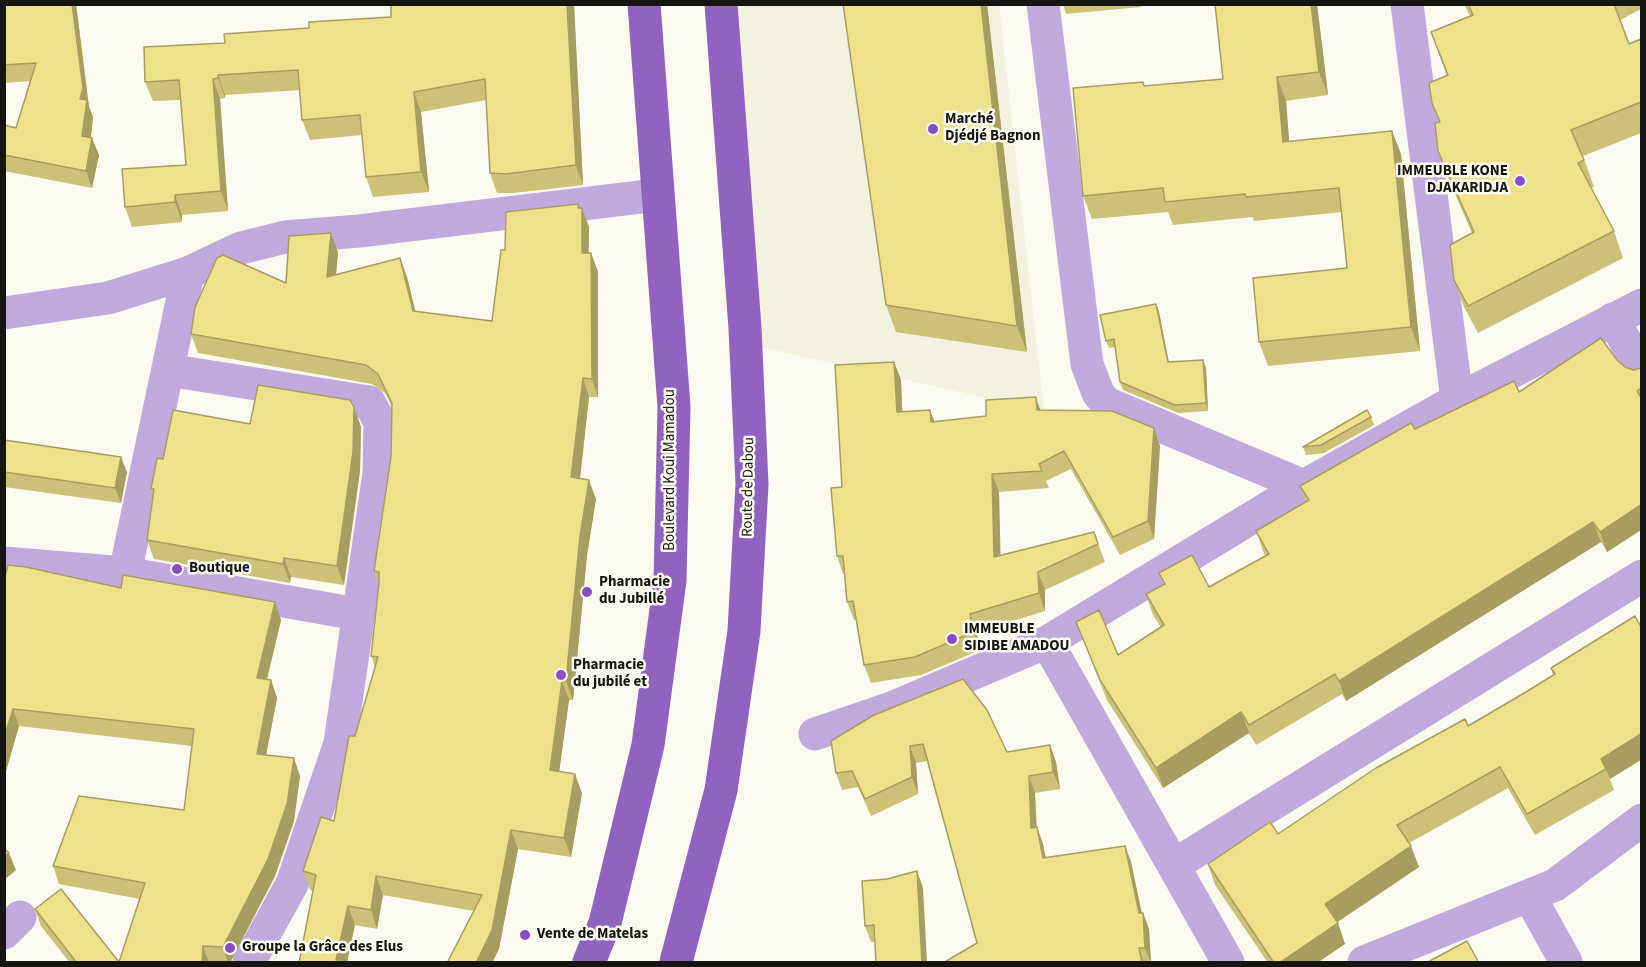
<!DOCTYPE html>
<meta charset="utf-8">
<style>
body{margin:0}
#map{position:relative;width:1646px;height:967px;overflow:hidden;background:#fbfaf1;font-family:"Source Sans 3",sans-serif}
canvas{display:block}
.frame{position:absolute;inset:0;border:6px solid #151512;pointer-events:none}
</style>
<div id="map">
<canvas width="1646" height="967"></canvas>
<div class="frame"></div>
</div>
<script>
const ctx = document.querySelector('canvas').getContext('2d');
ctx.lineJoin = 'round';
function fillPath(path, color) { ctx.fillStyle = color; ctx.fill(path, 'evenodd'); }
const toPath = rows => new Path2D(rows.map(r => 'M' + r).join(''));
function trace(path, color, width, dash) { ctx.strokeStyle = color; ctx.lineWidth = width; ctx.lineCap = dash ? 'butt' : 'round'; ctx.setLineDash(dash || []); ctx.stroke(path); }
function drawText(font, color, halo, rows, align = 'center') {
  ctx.font = font + ' "Source Sans 3",sans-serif'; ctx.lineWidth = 5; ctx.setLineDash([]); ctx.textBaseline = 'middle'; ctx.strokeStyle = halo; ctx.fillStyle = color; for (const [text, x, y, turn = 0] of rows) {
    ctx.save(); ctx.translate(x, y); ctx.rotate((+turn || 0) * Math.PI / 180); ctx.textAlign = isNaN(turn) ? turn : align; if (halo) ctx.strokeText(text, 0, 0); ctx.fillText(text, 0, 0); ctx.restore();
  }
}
fillPath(toPath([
 [707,5,999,5,1044,411,729,340]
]), '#f3f2e1');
trace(toPath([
 [1043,4,1087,364,1098,393,1106,403,1304,486],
 [1407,4,1457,400],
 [4,313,108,298,188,273,241,248,285,237,359,231,657,195],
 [1613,319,1642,371],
 [168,370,369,402,380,422,379,473,340,743,292,884,249,962],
 [4,563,125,573,188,273],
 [125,573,357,614],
 [1047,642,1228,962],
 [815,734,894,707,1047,642,1304,486,1457,400,1642,305],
 [1174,865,1642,576],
 [1530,897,1566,962],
 [4,933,20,917],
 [1364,962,1555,885,1642,820]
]), '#c0aadd', 33);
trace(toPath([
 [589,962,605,923,648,745,670,580,674,407,644,4],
 [676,962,721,790,744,631,752,484,745,328,721,4]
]), '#9063c0', 33);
fillPath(toPath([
 [4,4,76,4,89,107,93,117,91,137,99,155,92,188,4,171,4,125,16,128,30,81,4,83],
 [574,4,583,185,514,193,497,193,490,173,486,100,421,112,429,192,373,197,366,177,362,135,310,140,302,120,300,90,225,95,225,98,220,99,228,211,182,215,182,222,132,227,125,207,186,165,181,100,153,101,145,82,225,43,309,28,391,17],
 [843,4,987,4,1027,352,896,332,886,305],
 [1063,4,1141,4,1141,7,1066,14],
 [1317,4,1328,95,1286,101,1289,141,1392,131,1401,154,1420,351,1268,366,1259,342,1347,268,1342,212,1254,221,1253,217,1173,225,1168,212,1092,219,1083,196,1145,86,1223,79],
 [1464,4,1641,4,1641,9,1620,20,1629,44,1641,39,1641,133,1583,156,1594,187,1591,188,1614,231,1623,258,1478,333,1464,307,1454,280,1472,233,1448,178,1438,151,1439,122,1432,103,1447,76,1431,32,1470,16],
 [580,208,582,208,589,227,589,253,591,253,598,272,598,397,589,397,580,478,596,499,587,555,573,700,569,700,559,771,582,793,571,857,518,849,499,949,474,911,383,895,377,929,355,925,313,891,310,890,303,871,334,821,355,736,375,667,371,656,379,584,374,571,391,457,392,407,385,393,372,384,198,353,191,334,286,283,338,252,336,275,400,258,407,277,415,311,492,321,505,250],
 [1156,304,1159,312,1169,362,1206,368,1208,411,1178,413,1123,390,1120,382,1115,347,1109,348,1106,341],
 [1617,360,1625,367,1634,370,1641,368,1641,530,1607,552,1601,542,1346,701,1342,694,1256,745,1249,733,1163,788,1107,700,1076,622,1118,655,1161,627,1153,615,1146,594,1164,585,1159,573,1209,587,1265,556,1263,551,1256,531,1306,502,1300,486,1415,429,1519,392],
 [894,362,901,380,902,412,934,422,1041,410,1154,428,1160,446,1154,539,1120,555,1071,469,1046,481,1049,488,999,492,1000,555,1094,532,1105,562,1045,590,1045,611,977,632,980,650,921,675,871,683,864,665,856,619,854,620,847,602,845,574,843,574,837,556,842,487],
 [354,407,361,427,360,471,344,585,291,577,290,583,154,559,147,540,153,496,151,489,250,424],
 [1371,417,1374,425,1324,453,1306,455,1303,447],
 [4,440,127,472,121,503,4,487],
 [4,581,121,588,281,620,267,680,271,680,277,698,266,755,300,776,294,821,275,876,230,963,70,963,41,926,35,909,119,962,140,899,59,884,53,866,184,810,192,746,19,726,4,778],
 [1635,616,1610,779,1614,790,1535,835,1508,788,1409,843,1419,867,1337,922,1345,944,1317,963,1268,963,1215,885,1208,864,1278,834,1526,692,1553,675,1551,668],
 [874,715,1007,752,1050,745,1056,762,1060,789,1035,793,1037,827,1043,844,1046,858,1125,846,1131,862,1142,913,1143,913,1149,929,1151,963,943,963,977,943,927,761,916,763,918,794,871,816,858,787,842,790,836,773],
 [917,871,923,888,875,942,871,942,865,926,887,879]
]), '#ccc277');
fillPath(toPath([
 [72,4,76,4,89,107,93,117,89,153,82,136,80,99],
 [567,4,574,4,583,185,576,165],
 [981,4,987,4,1027,352,1017,326],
 [1311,4,1317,4,1328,95,1319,72],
 [218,75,225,95,225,98,218,78],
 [1277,77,1286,101,1291,165,1283,142],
 [213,79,220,99,228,211,221,191],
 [414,92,421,112,429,192,421,172],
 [1392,131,1401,154,1420,351,1411,327],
 [92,138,99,155,92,188,86,171],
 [175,195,182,215,182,222,175,202],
 [578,204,582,214,582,208,589,227,588,272,582,253],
 [331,233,338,252,334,296,327,277],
 [591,253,598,272,598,397,592,379],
 [400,258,407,277,420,330,413,311],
 [1156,304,1159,312,1170,370,1168,362],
 [1203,360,1206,368,1208,411,1206,403],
 [894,362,901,380,903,430,897,412],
 [583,378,589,397,578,496,571,477],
 [1036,397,1042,415,1037,410],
 [354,407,361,427,360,471,344,585,337,566],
 [930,410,937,428,931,422],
 [1154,428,1160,446,1154,539,1148,521],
 [121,457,127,472,121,503,115,488],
 [992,474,999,492,1001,575,994,557],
 [589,480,596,499,587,555,573,700,566,681,580,536],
 [1641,505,1641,530,1607,552,1600,532],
 [1593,522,1601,542,1346,701,1339,681],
 [284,558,291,577,290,583,283,564],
 [1038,572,1045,590,1045,611,1039,593],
 [275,602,281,620,263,695,257,678],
 [970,614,977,632,980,650,973,632],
 [271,680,277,698,263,771,257,754],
 [562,681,569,700,557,788,550,770],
 [13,709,19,726,4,778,4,738],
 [1241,712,1249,733,1163,788,1156,768],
 [1641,734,1641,760,1610,779,1606,769,1601,759],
 [1050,745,1056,762,1060,789,1053,772],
 [910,746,916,763,918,794,912,777],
 [294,758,300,776,294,821,275,876,230,963,228,963,223,947],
 [575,774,582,793,571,857,564,838],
 [1029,776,1035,793,1037,845,1031,828],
 [1037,827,1043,844,1049,875,1043,858],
 [511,830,518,849,499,949,492,963,476,963],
 [1125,846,1131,862,1143,920,1143,913,1149,929,1151,963,1145,948,1139,913],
 [1411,846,1419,867,1333,925,1325,904],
 [9,853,16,870,4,880,4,857],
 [917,871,923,888,927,963,922,963],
 [376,876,383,895,377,929,371,910],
 [348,906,355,925,347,963,337,963,336,960],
 [1338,923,1345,944,1317,963,1279,963],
 [203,946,209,963,202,963],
 [1139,948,1144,963,1142,963]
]), '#a69e61');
const building = toPath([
 [4,4,72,4,83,88,80,99,87,100,82,136,92,138,86,171,4,155,4,125,16,128,36,63,4,65,4,4],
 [391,4,567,4,576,165,506,174,490,173,485,79,414,92,421,172,366,177,360,115,302,120,298,70,218,75,218,78,213,79,221,191,175,195,175,202,125,207,122,169,186,165,179,80,145,82,144,47,225,43,224,34,309,28,309,22,391,17,391,4],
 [843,4,981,4,1017,326,886,305,843,4],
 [1215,4,1311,4,1319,72,1277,77,1283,142,1392,131,1411,327,1259,342,1253,278,1347,268,1339,188,1246,197,1245,194,1165,202,1163,188,1083,196,1073,88,1143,82,1144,86,1223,79,1215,4],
 [1468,4,1614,4,1629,44,1641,39,1641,102,1571,130,1584,160,1578,163,1614,231,1468,306,1454,280,1450,245,1474,232,1438,151,1435,123,1440,122,1432,103,1429,83,1448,75,1431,32,1473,15,1468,4],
 [578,204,578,208,582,208,582,253,591,253,592,379,583,378,571,477,589,480,580,536,566,681,562,681,550,770,575,774,564,838,511,830,492,930,476,963,447,963,482,895,376,876,371,910,348,906,336,960,343,960,343,963,299,963,316,875,303,871,321,817,334,821,349,736,355,736,378,657,371,656,379,583,379,572,374,571,391,457,392,403,378,374,366,365,191,334,195,307,217,258,223,255,286,283,289,236,331,233,327,277,400,258,413,311,492,321,501,250,505,250,506,212,578,204],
 [1156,304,1168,362,1203,360,1206,403,1175,405,1120,382,1114,339,1106,341,1100,315,1156,304],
 [1601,338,1617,360,1625,367,1634,370,1641,368,1641,388,1637,391,1641,398,1641,505,1600,532,1593,522,1339,681,1335,674,1249,725,1241,712,1156,768,1100,680,1076,622,1099,610,1118,655,1164,625,1146,594,1165,584,1159,573,1192,555,1209,587,1269,554,1256,531,1309,500,1300,486,1411,423,1415,429,1514,381,1519,392,1601,338],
 [894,362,897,412,930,410,931,422,986,416,986,400,1036,397,1037,410,1112,411,1154,428,1148,521,1113,537,1064,451,1039,464,1042,471,992,474,994,557,1094,532,1098,544,1038,572,1039,593,970,614,973,632,915,657,864,665,853,601,847,602,843,556,837,556,831,488,842,487,835,365,894,362],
 [258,385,350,400,354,407,353,452,337,566,284,558,283,564,147,540,154,489,151,489,157,458,163,459,173,410,250,424,258,385],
 [1367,410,1371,417,1321,445,1303,447,1367,410],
 [4,440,121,457,115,488,4,472,4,440],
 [8,565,26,567,121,588,123,575,275,602,257,678,271,680,257,754,294,758,287,804,268,859,223,947,203,946,202,963,77,963,35,909,61,889,119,962,145,883,53,866,79,796,184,810,194,729,13,709,4,738,4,581,8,565],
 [1635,616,1641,627,1641,734,1601,759,1606,769,1527,814,1500,767,1397,825,1411,846,1325,904,1338,923,1279,963,1274,963,1208,864,1270,822,1278,834,1376,768,1465,719,1468,726,1526,692,1555,674,1551,668,1635,616],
 [963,679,987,710,1007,752,1050,745,1053,772,1029,776,1031,828,1037,827,1043,858,1125,846,1139,913,1143,913,1145,948,1139,948,1142,963,943,963,977,943,923,744,910,746,912,777,865,799,852,771,836,773,831,741,874,715,963,679],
 [4,848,9,853,4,857,4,848],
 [917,871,922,963,876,963,874,925,865,926,862,881,887,879,917,871],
 [1467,941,1479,963,1426,963,1467,941]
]);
fillPath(building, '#ede28a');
trace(building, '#a69e61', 1.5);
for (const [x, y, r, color] of [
 [933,129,6,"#894dc3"],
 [1520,181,6,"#894dc3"],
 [177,569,6,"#894dc3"],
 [587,592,6,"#894dc3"],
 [952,639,6,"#894dc3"],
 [561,675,6,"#894dc3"],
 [525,935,6,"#894dc3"],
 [230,948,6,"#894dc3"]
]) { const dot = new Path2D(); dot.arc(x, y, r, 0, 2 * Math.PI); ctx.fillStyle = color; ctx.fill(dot); trace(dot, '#fbfaf1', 2); }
drawText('bold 15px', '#151512', '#fbfaf1', [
 ["Marché",945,120],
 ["Djédjé Bagnon",945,137],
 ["IMMEUBLE KONE",1508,172,"right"],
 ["DJAKARIDJA",1508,189,"right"],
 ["Boutique",189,569],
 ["Pharmacie",599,583],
 ["du Jubillé",599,600],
 ["IMMEUBLE",964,630],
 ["SIDIBE AMADOU",964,647],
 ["Pharmacie",573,666],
 ["du jubilé et",573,683],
 ["Vente de Matelas",537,935],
 ["Groupe la Grâce des Elus",242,948]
], 'left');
drawText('15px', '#151512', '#fbfaf1', [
 ["Boulevard Koui Mamadou",671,470,-90],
 ["Route de Dabou",749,487,-89]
]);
</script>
